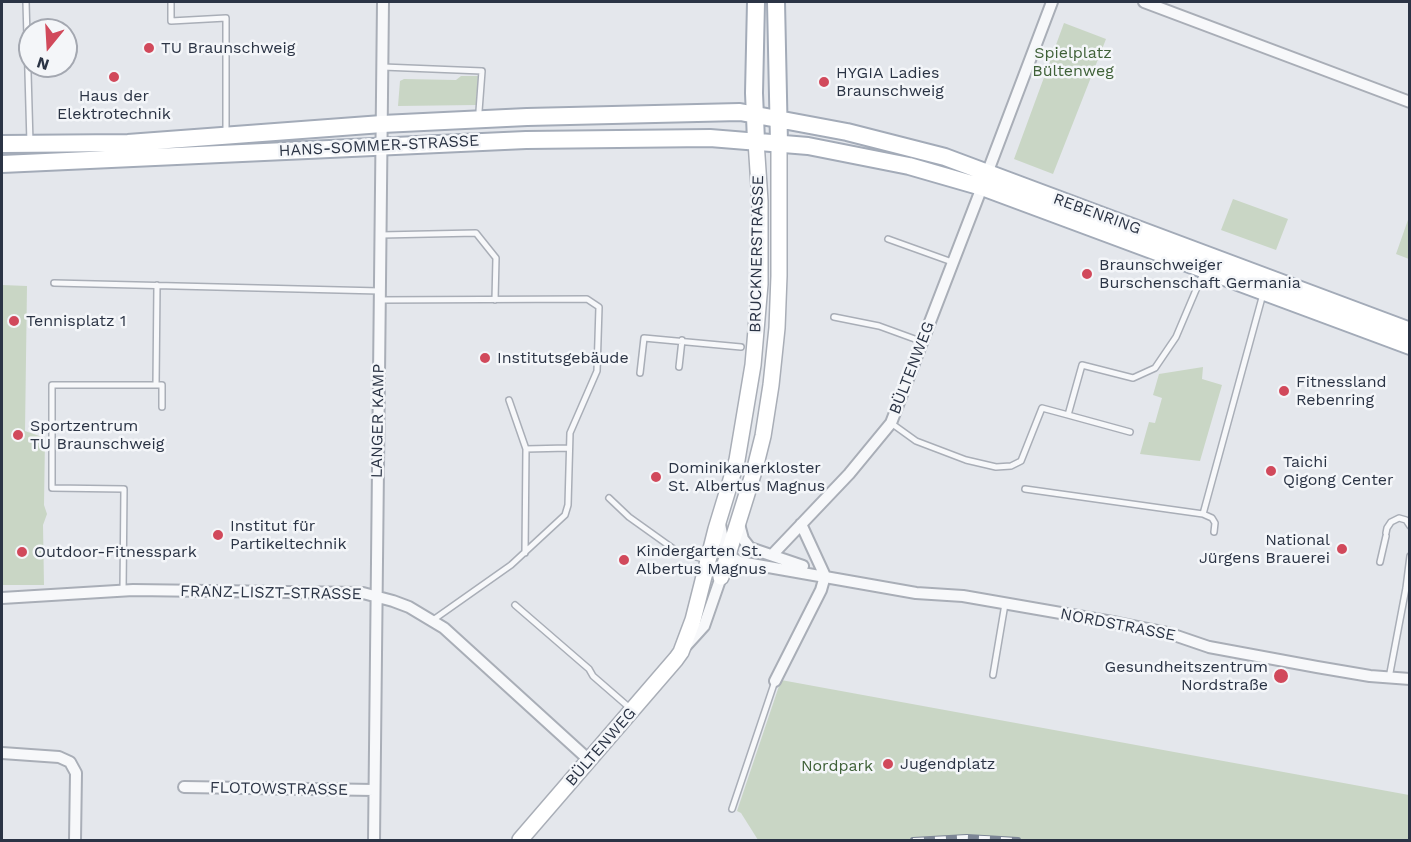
<!DOCTYPE html>
<meta charset="utf-8">
<style>
body{margin:0}
#map{position:relative;width:1411px;height:842px;overflow:hidden;background:#e4e7ec;font-family:"Work Sans",sans-serif}
canvas{display:block}
.frame{position:absolute;inset:0;border:3px solid #2b3445;pointer-events:none}
.north{position:absolute;left:18px;top:18px;width:60px;height:60px;box-sizing:border-box;background:#f4f6f9;border:2px solid #a4a8b1;border-radius:50%;rotate:198deg;font-size:16px;font-weight:700;line-height:24px;text-align:center;color:#2b3445}
.north::after{content:'';display:block;margin:auto;width:21px;height:27px;background:#d1495b;clip-path:polygon(50% 0,100% 100%,50% 72%,0 100%)}
</style>
<div id="map">
<canvas width="1411" height="842"></canvas>
<div class="frame"></div>
<div class="north">N</div>
</div>
<script>
const ctx = document.querySelector('canvas').getContext('2d');
ctx.lineJoin = 'round';
function fillPath(path, color) { ctx.fillStyle = color; ctx.fill(path, 'evenodd'); }
const toPath = rows => new Path2D(rows.map(r => 'M' + r).join(''));
function trace(path, color, width, dash) { ctx.strokeStyle = color; ctx.lineWidth = width; ctx.lineCap = dash ? 'butt' : 'round'; ctx.setLineDash(dash || []); ctx.stroke(path); }
function drawText(font, color, halo, rows, align = 'center') {
  ctx.font = font + ' "Work Sans",sans-serif'; ctx.lineWidth = 5; ctx.setLineDash([]); ctx.textBaseline = 'middle'; ctx.strokeStyle = halo; ctx.fillStyle = color; for (const [text, x, y, turn = 0] of rows) {
    ctx.save(); ctx.translate(x, y); ctx.rotate((+turn || 0) * Math.PI / 180); ctx.textAlign = isNaN(turn) ? turn : align; if (halo) ctx.strokeText(text, 0, 0); ctx.fillText(text, 0, 0); ctx.restore();
  }
}
fillPath(toPath([
 [1064,23,1106,39,1053,174,1014,159],
 [461,76,478,76,476,105,398,106,400,81,404,79,456,80],
 [1233,199,1288,219,1276,250,1221,230],
 [1409,217,1410,259,1409,259,1396,254],
 [2,285,27,286,25,431,45,438,44,505,47,514,43,525,44,585,2,585],
 [1203,367,1202,379,1222,385,1200,461,1140,454,1149,422,1155,423,1162,398,1153,395,1159,374],
 [781,680,1409,795,1410,840,758,840,741,813,737,811]
]), '#c9d6c5');
const service = toPath([
 [26,2,30,143],
 [171,2,171,21,226,18,226,132],
 [383,67,482,71,479,111],
 [381,235,476,233,496,258,495,300],
 [888,239,952,262],
 [54,283,380,291],
 [380,300,587,299,599,307,597,371,570,433,568,505,565,515,511,565,433,620],
 [834,317,879,326,923,342],
 [679,367,682,340],
 [640,373,644,338,741,347],
 [156,385,157,285],
 [509,400,526,449,525,553],
 [1068,415,1130,432],
 [891,423,916,441,966,460,996,467,1011,466,1021,461,1042,408,1068,415,1082,365,1133,378,1155,368,1176,337,1204,271],
 [526,449,568,448],
 [1025,489,1203,514,1263,294],
 [609,498,629,517,678,552,707,560],
 [1203,514,1212,518,1215,523,1214,532],
 [1386,533,1387,528,1391,522,1399,518,1406,520,1410,526],
 [1380,562,1386,536],
 [123,591,124,489,52,488,52,385,162,385,162,407],
 [515,605,589,669,593,676,631,709],
 [993,675,1005,604],
 [1389,678,1406,588,1410,556],
 [732,809,775,681]
]);
const minor = toPath([
 [1144,2,1410,102],
 [988,171,1052,2],
 [720,524,723,540,728,551,732,558,740,562,916,593,963,596,1118,623,1168,633,1209,647,1317,667,1370,676,1410,679],
 [739,524,743,539,750,548,803,566],
 [801,524,825,576],
 [772,555,849,474,891,423,982,187],
 [2,598,133,590,363,593,393,601,409,607,444,628,589,760],
 [685,647,704,626,721,577,724,572],
 [775,681,821,590,825,576],
 [2,753,59,757,70,762,76,773,75,840],
 [184,787,374,790],
 [374,840,383,2]
]);
const secondary = toPath([
 [721,577,755,468,763,436,771,385,777,328,779,276,779,143],
 [520,840,676,659,681,652,693,620,716,529,737,460,753,365,760,284,760,201,756,141]
]);
const primary = toPath([
 [776,2,779,143],
 [756,141,754,93,756,2],
 [2,144,128,143,382,124,527,117,740,112,847,132,945,157,1410,331],
 [2,164,526,140,710,138,808,146,909,166,982,187,1410,346]
]);
trace(service, '#a9aeb7', 8);
trace(minor, '#a9aeb7', 14);
trace(secondary, '#a9aeb7', 18);
trace(primary, '#a3abb8', 20);
trace(service, '#f7f8fa', 5);
trace(minor, '#f7f8fa', 10);
trace(secondary, '#fff', 15);
trace(primary, '#fff', 16);
const rail = toPath([
 [913,840,967,837,1018,840]
]);
trace(rail, '#7d8696', 6);
trace(rail, '#f4f6f9', 4, [11]);
for (const [x, y, r, color] of [
 [149,48,6,"#d1495b"],
 [114,77,6,"#d1495b"],
 [824,82,6,"#d1495b"],
 [1087,274,6,"#d1495b"],
 [14,321,6,"#d1495b"],
 [485,358,6,"#d1495b"],
 [1284,391,6,"#d1495b"],
 [18,435,6,"#d1495b"],
 [1271,471,6,"#d1495b"],
 [656,477,6,"#d1495b"],
 [218,535,6,"#d1495b"],
 [1342,549,6,"#d1495b"],
 [22,552,6,"#d1495b"],
 [624,560,6,"#d1495b"],
 [1281,676,8,"#d1495b"],
 [888,764,6,"#d1495b"]
]) { const dot = new Path2D(); dot.arc(x, y, r, 0, 2 * Math.PI); ctx.fillStyle = color; ctx.fill(dot); trace(dot, '#f4f6f9', 2); }
drawText('16px', '#2b3445', '#f4f6f9', [
 ["TU Braunschweig",161,48],
 ["HYGIA Ladies",836,73],
 ["Braunschweig",836,91],
 ["Haus der",114,96,"center"],
 ["Elektrotechnik",114,114,"center"],
 ["Braunschweiger",1099,265],
 ["Burschenschaft Germania",1099,283],
 ["Tennisplatz 1",26,321],
 ["Institutsgebäude",497,358],
 ["Fitnessland",1296,382],
 ["Rebenring",1296,400],
 ["Sportzentrum",30,426],
 ["TU Braunschweig",30,444],
 ["Taichi",1283,462],
 ["Qigong Center",1283,480],
 ["Dominikanerkloster",668,468],
 ["St. Albertus Magnus",668,486],
 ["Institut für",230,526],
 ["Partikeltechnik",230,544],
 ["National",1330,540,"right"],
 ["Jürgens Brauerei",1330,558,"right"],
 ["Kindergarten St.",636,551],
 ["Albertus Magnus",636,569],
 ["Outdoor-Fitnesspark",34,552],
 ["Gesundheitszentrum",1268,667,"right"],
 ["Nordstraße",1268,685,"right"],
 ["Jugendplatz",900,764]
], 'left');
drawText('16px', '#3f6138', '#f4f6f9', [
 ["Spielplatz",1073,53],
 ["Bültenweg",1073,71],
 ["Nordpark",837,766]
]);
drawText('16px', '#2b3445', '#f4f6f9', [
 ["HANS-SOMMER-STRASSE",379,146,-3],
 ["REBENRING",1097,214,20],
 ["BRUCKNERSTRASSE",757,254,-89],
 ["BÜLTENWEG",912,368,-69],
 ["LANGER KAMP",378,421,-89],
 ["FRANZ-LISZT-STRASSE",271,593,1],
 ["NORDSTRASSE",1118,625,11],
 ["BÜLTENWEG",601,747,-49],
 ["FLOTOWSTRASSE",279,789,1]
]);
</script>
